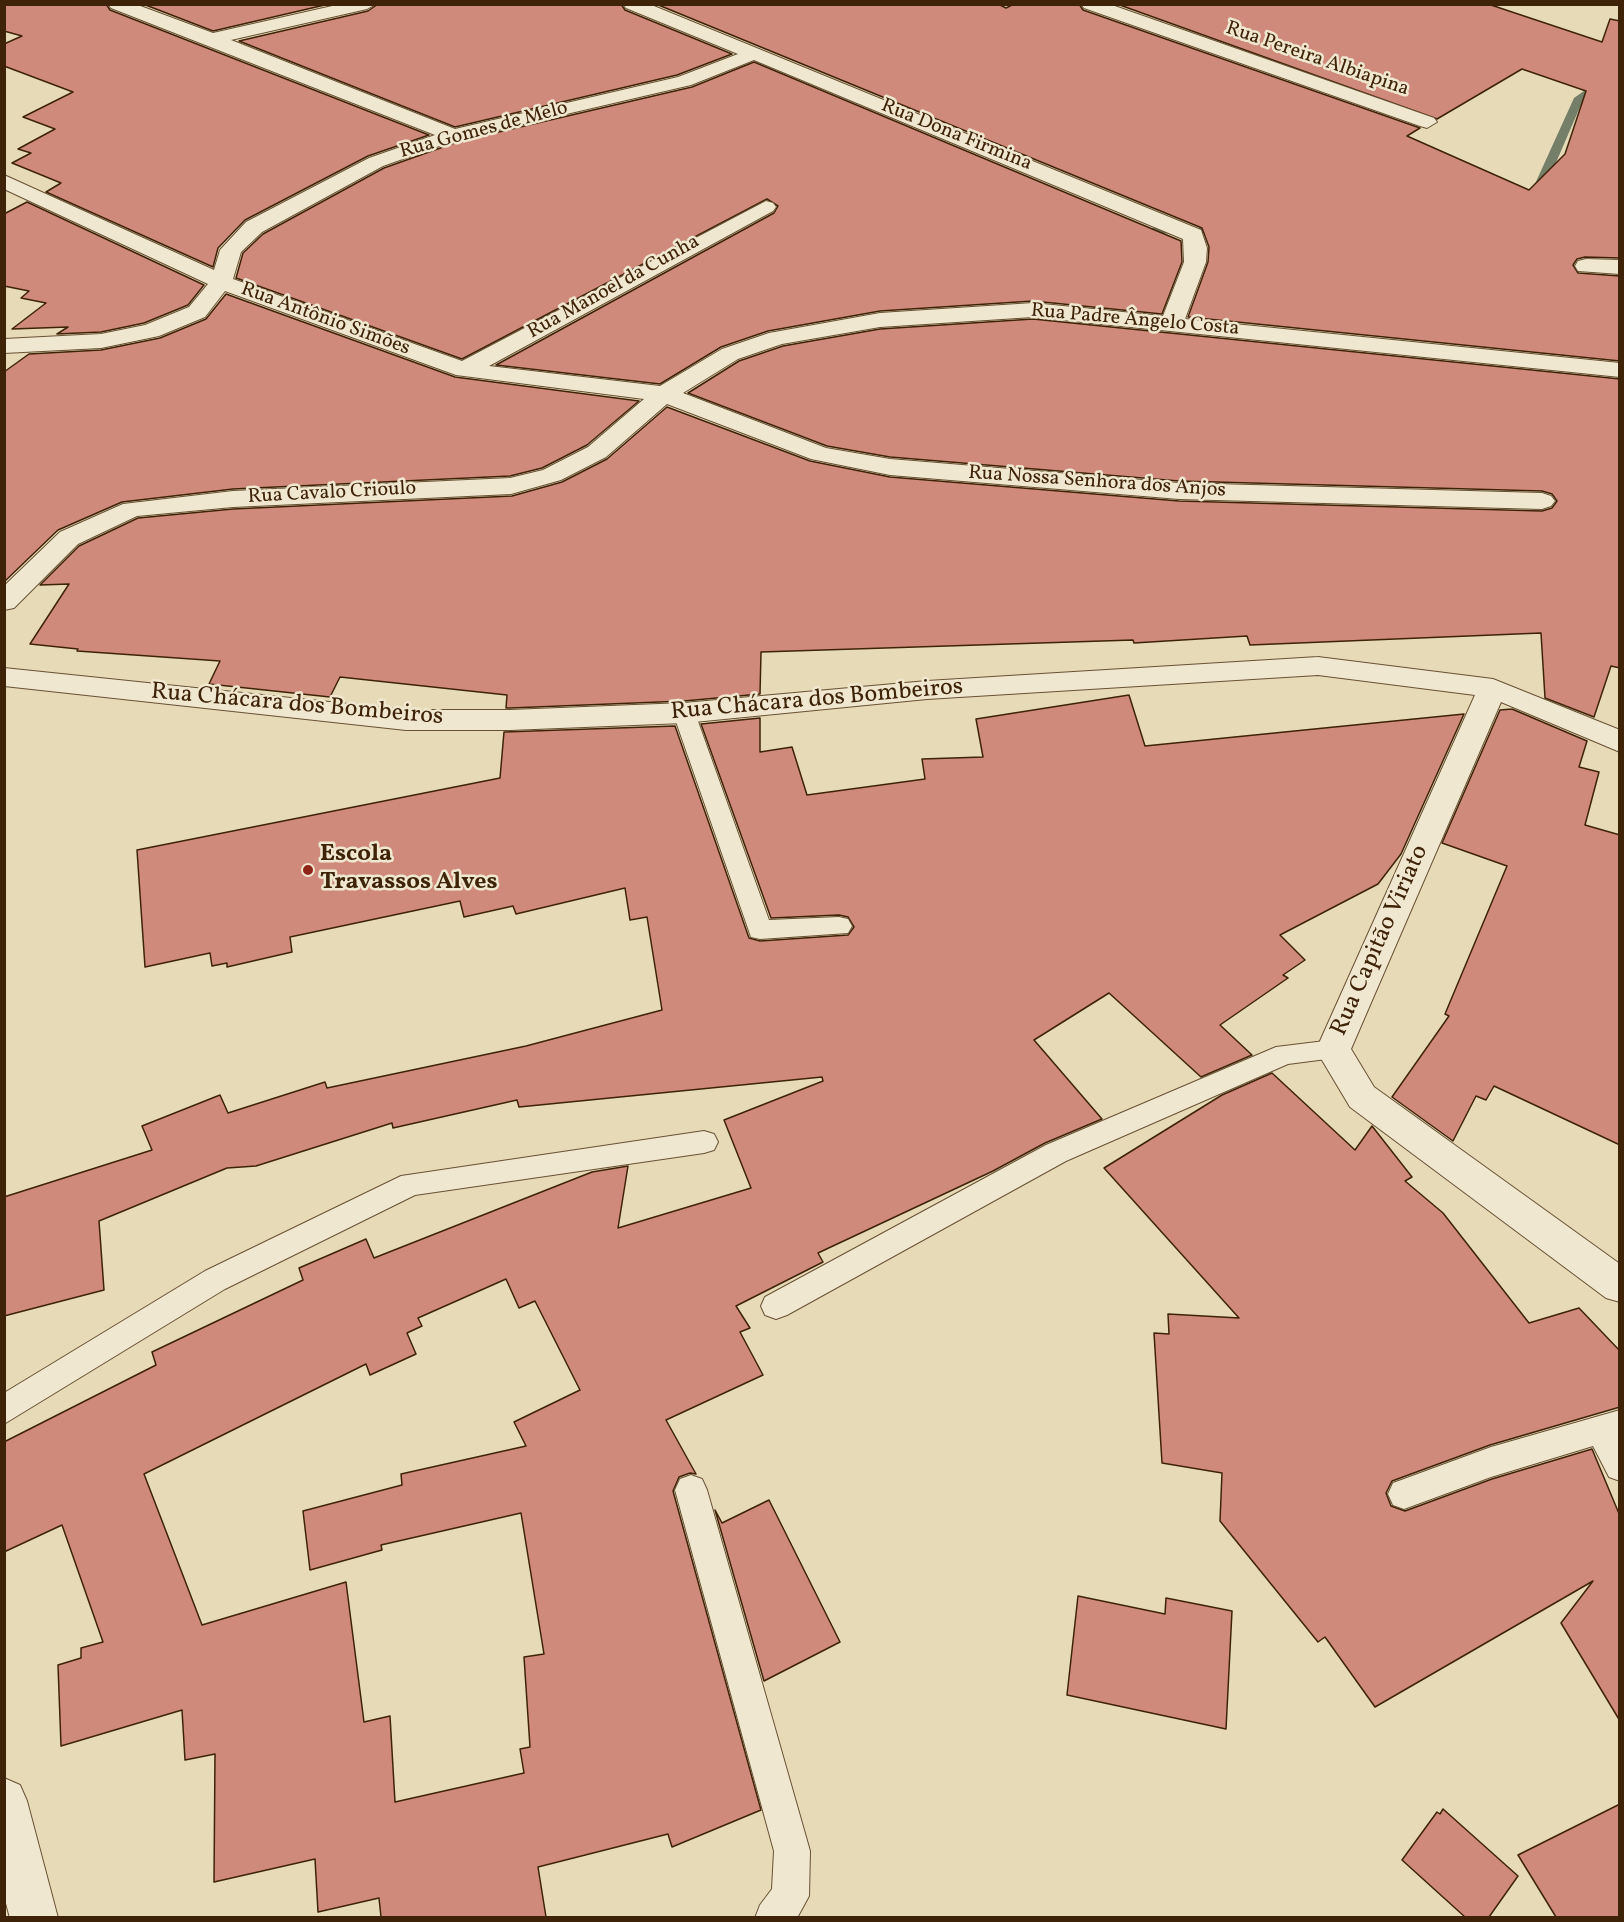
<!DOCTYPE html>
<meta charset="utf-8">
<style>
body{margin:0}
#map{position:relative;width:1624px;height:1922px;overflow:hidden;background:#e6dab7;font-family:Vollkorn,serif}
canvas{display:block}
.frame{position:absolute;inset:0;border:6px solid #3f2308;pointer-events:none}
</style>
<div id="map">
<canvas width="1624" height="1922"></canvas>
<div class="frame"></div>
</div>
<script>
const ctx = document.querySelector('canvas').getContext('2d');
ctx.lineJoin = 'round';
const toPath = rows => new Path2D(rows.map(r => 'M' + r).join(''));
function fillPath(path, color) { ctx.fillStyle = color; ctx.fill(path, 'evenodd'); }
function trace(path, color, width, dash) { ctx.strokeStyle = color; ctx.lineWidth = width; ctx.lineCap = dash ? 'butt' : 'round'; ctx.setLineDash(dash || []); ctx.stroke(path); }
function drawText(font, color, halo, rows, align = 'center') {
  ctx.font = font + ' Vollkorn,serif'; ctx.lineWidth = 5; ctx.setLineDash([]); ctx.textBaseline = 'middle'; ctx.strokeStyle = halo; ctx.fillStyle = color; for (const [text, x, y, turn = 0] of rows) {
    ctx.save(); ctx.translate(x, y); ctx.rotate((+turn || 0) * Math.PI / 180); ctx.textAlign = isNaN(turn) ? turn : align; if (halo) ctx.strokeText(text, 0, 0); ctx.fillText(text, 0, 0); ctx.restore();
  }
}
fillPath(toPath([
 [1601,79,1610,81,1583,100,1542,195,1532,197,1530,195,1574,98,1601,79],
 [1132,228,1227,228,1233,231,1227,234,1128,233,1128,229,1132,228]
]), '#747e69');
const building = toPath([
 [4,4,106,4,110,10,429,135,368,156,245,220,218,248,213,267,46,192,61,183,12,163,31,153,18,149,55,129,23,117,73,92,4,66,4,44,22,36,4,31,4,4],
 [143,4,329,4,213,31,143,4],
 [378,4,621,4,625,10,732,54,677,75,455,127,239,41,368,11,378,4],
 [656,4,998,4,1006,8,1014,4,1079,4,1083,10,1420,128,1407,136,1529,190,1565,154,1586,91,1522,69,1437,119,1117,4,1488,4,1602,42,1610,19,1620,21,1620,258,1585,257,1577,259,1573,265,1578,273,1620,276,1620,361,1188,317,1208,262,1209,247,1202,228,656,4],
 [754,62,1181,241,1182,262,1162,314,1033,301,880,311,768,331,721,347,660,384,496,365,774,213,778,206,767,199,462,359,236,278,243,253,263,234,384,168,460,141,692,87,754,62],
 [27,202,204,285,188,305,144,323,101,332,57,334,68,327,12,329,46,303,21,298,29,291,4,286,4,214,27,202],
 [226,294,455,377,639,401,587,445,542,468,510,476,233,489,122,502,58,530,4,582,4,372,29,354,101,350,160,338,206,319,226,294],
 [1033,319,1620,379,1620,668,1611,666,1594,717,1545,698,1541,633,1250,645,1247,636,1134,643,1133,640,761,652,760,694,684,701,510,708,506,708,507,695,340,677,330,697,209,684,220,661,77,651,78,649,30,644,69,584,40,585,79,546,138,518,233,509,512,496,562,482,607,459,667,407,810,461,890,477,1179,501,1542,511,1552,508,1557,501,1552,494,1542,491,1179,481,890,457,827,446,688,393,739,361,783,346,880,329,1033,319],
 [1129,695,1145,746,1464,714,1401,854,1378,884,1280,935,1305,960,1283,975,1288,978,1220,1025,1252,1055,1201,1077,1109,993,1034,1040,1102,1119,1045,1143,993,1171,818,1253,823,1262,736,1306,750,1328,740,1332,763,1375,666,1420,696,1474,690,1473,679,1477,673,1491,761,1810,672,1847,668,1834,538,1867,546,1917,381,1917,379,1898,318,1912,315,1859,214,1882,215,1754,185,1760,182,1710,61,1746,58,1665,81,1658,81,1648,103,1642,62,1525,4,1552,4,1442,156,1365,152,1352,303,1280,299,1268,366,1239,374,1258,592,1172,628,1166,618,1228,751,1188,724,1120,823,1081,822,1077,519,1107,517,1100,393,1128,392,1123,256,1166,227,1168,99,1221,104,1290,4,1316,4,1197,152,1150,142,1126,220,1095,228,1113,325,1082,327,1088,526,1046,662,1010,647,917,630,920,625,888,516,914,513,906,464,917,460,901,290,937,292,952,227,967,227,963,212,966,210,953,145,967,137,850,500,778,504,732,675,726,749,938,760,941,848,935,854,927,848,917,839,915,771,918,701,724,760,718,760,752,792,747,807,795,925,779,922,759,983,757,976,719,1129,695],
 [506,1279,519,1308,535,1301,580,1390,514,1422,526,1446,401,1474,402,1485,303,1511,310,1570,382,1550,381,1545,521,1513,544,1654,524,1657,530,1747,520,1749,524,1773,395,1802,390,1716,364,1722,346,1582,202,1625,144,1474,366,1364,370,1375,416,1354,407,1333,422,1326,418,1318,506,1279],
 [1512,709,1587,741,1579,767,1599,772,1585,825,1620,835,1620,1145,1494,1086,1486,1100,1476,1096,1453,1141,1392,1097,1449,1016,1445,1014,1507,866,1442,843,1500,710,1512,709],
 [1272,1073,1355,1150,1372,1126,1412,1177,1405,1181,1443,1213,1529,1323,1579,1308,1620,1351,1620,1407,1490,1445,1392,1481,1386,1493,1391,1506,1405,1511,1492,1479,1592,1449,1620,1516,1620,1721,1561,1623,1593,1581,1375,1707,1325,1637,1318,1642,1220,1521,1222,1473,1162,1463,1154,1333,1169,1334,1168,1314,1239,1318,1104,1168,1222,1095,1272,1073],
 [769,1500,840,1642,764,1681,715,1510,722,1523,769,1500],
 [1078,1596,1165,1614,1166,1598,1232,1611,1226,1729,1067,1695,1078,1596],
 [1620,1804,1620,1917,1556,1917,1518,1855,1620,1804],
 [1443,1809,1518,1876,1489,1917,1465,1917,1402,1860,1437,1812,1440,1814,1443,1809]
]);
fillPath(building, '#cf8a7c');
trace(building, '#3f2308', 1.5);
const lane = toPath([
 [684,706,692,708,695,713,769,920,839,917,848,919,852,926,848,933,760,939,751,937,673,713,676,708,684,706],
 [1333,1040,1342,1043,1346,1050,1342,1057,1288,1064,1066,1161,787,1315,776,1319,765,1315,761,1306,765,1297,1046,1145,1276,1047,1333,1040],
 [704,1131,714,1134,718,1142,714,1150,704,1153,415,1195,225,1289,4,1424,4,1393,205,1271,401,1176,704,1131],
 [1620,1410,1620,1481,1609,1477,1593,1446,1491,1477,1404,1509,1393,1505,1388,1494,1393,1483,1404,1479,1491,1447,1620,1410],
 [691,1475,702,1479,707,1490,810,1851,809,1896,797,1918,755,1918,760,1905,772,1889,774,1851,675,1490,680,1479,691,1475]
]);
const street = toPath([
 [108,4,135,4,213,33,341,4,376,4,367,9,231,40,455,129,678,77,738,54,626,8,623,4,649,4,1201,230,1207,248,1206,262,1185,319,1620,363,1620,377,1033,317,880,327,782,344,738,359,683,393,826,448,890,459,1179,483,1542,493,1551,496,1555,501,1551,506,1542,509,1179,499,890,475,811,459,667,404,606,457,561,480,511,494,233,507,137,516,78,544,14,608,4,610,4,586,60,532,123,504,233,491,510,478,543,470,588,447,644,399,456,375,225,291,205,317,159,336,101,348,4,353,4,339,101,334,145,325,189,307,208,284,4,189,4,175,214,270,220,250,246,222,369,158,435,135,111,8,108,4],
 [754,60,1183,239,1184,262,1163,316,1033,303,880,313,769,333,722,349,660,386,489,366,773,211,776,207,773,203,766,201,462,361,233,279,241,252,262,232,383,166,459,139,691,85,754,60],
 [1081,4,1109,4,1434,118,1437,122,1427,128,1420,126,1084,8,1081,4],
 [1586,259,1620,260,1620,274,1578,271,1575,266,1578,261,1586,259],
 [1318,657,1493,679,1620,730,1620,752,1501,702,1351,1049,1374,1087,1620,1264,1620,1302,1606,1298,1350,1107,1316,1050,1475,695,1318,675,927,699,684,723,510,730,406,730,4,686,4,668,406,710,510,710,684,703,927,681,1318,657],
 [4,1778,20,1785,27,1801,58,1918,10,1918,4,1896,4,1778]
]);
trace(lane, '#695134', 2);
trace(street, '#695134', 2);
fillPath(lane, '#efe7d0');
fillPath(street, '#efe7d0');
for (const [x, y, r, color] of [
 [308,870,6,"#8f2418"]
]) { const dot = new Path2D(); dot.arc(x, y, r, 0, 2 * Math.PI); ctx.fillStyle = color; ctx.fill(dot); trace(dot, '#efe7d0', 2); }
drawText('20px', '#3f2308', '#efe7d0', [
 ["Rua Pereira Albiapina",1317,60,19],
 ["Rua Gomes de Melo",484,131,-15],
 ["Rua Dona Firmina",956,136,22],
 ["Rua Manoel da Cunha",614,288,-29],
 ["Rua Antônio Simões",325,320,20],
 ["Rua Padre Ângelo Costa",1135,321,5],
 ["Rua Nossa Senhora dos Anjos",1097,483,4],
 ["Rua Cavalo Crioulo",332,494,-3]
]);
drawText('24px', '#3f2308', '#efe7d0', [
 ["Rua Chácara dos Bombeiros",817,701,-5],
 ["Rua Chácara dos Bombeiros",297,706,5],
 ["Rua Capitão Viriato",1381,941,-66]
]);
drawText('bold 24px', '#3f2308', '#efe7d0', [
 ["Escola",320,856],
 ["Travassos Alves",320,884]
], 'left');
</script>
